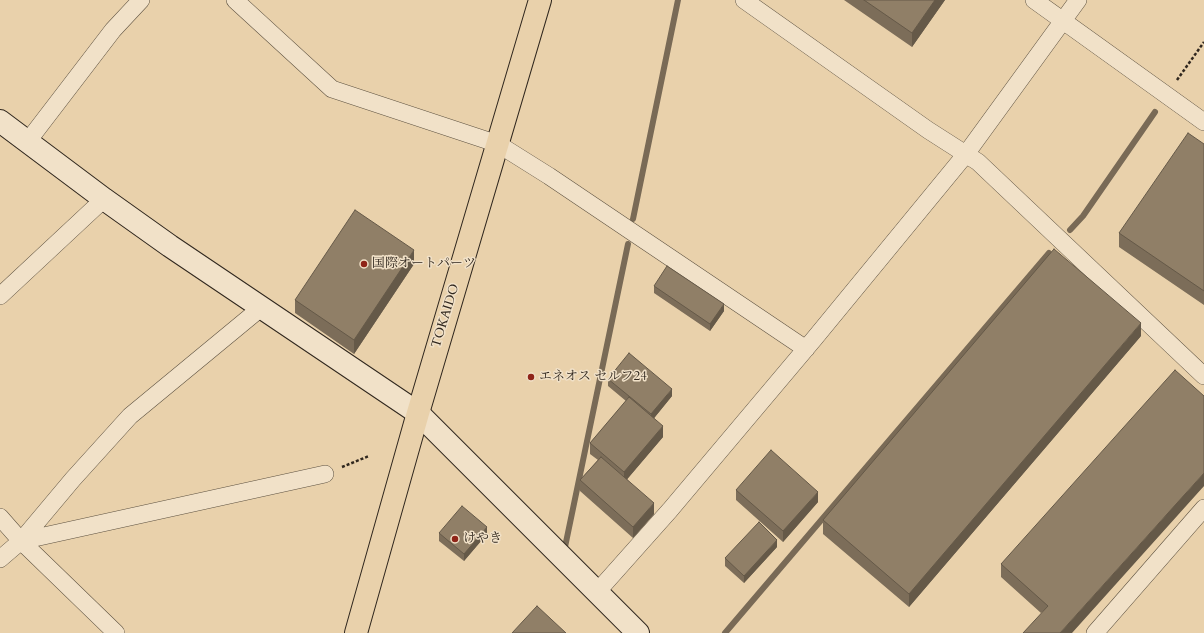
<!DOCTYPE html>
<meta charset="utf-8">
<style>
body{margin:0}
canvas{display:block;background:#e9d1ab}
</style>
<canvas width="1204" height="633"></canvas>
<script>
const ctx = document.querySelector('canvas').getContext('2d');
ctx.lineJoin = 'round';
const toPath = rows => new Path2D(rows.map(r => 'M' + r).join(''));
function trace(path, color, width, dash) { ctx.strokeStyle = color; ctx.lineWidth = width; ctx.lineCap = dash ? 'butt' : 'round'; ctx.setLineDash(dash || []); ctx.stroke(path); }
function fillPath(path, color) { ctx.fillStyle = color; ctx.fill(path, 'evenodd'); }
function drawText(font, color, halo, rows, align = 'center') {
  ctx.font = font + ' Cardo,"Noto Serif JP",serif'; ctx.lineWidth = 3; ctx.setLineDash([]); ctx.textBaseline = 'middle'; ctx.strokeStyle = halo; ctx.fillStyle = color; for (const [text, x, y, turn = 0] of rows) {
    ctx.save(); ctx.translate(x, y); ctx.rotate((+turn || 0) * Math.PI / 180); ctx.textAlign = isNaN(turn) ? turn : align; if (halo) ctx.strokeText(text, 0, 0); ctx.fillText(text, 0, 0); ctx.restore();
  }
}
trace(toPath([
 [633,219,678,0],
 [1070,230,1083,216,1155,112],
 [565,547,628,244],
 [725,633,1049,253]
]), '#796a56', 6);
const street = toPath([
 [235,0,332,89,498,144,549,176,806,349],
 [744,0,928,130,978,162,1204,376],
 [1034,0,1204,122],
 [28,141,113,30,141,0],
 [0,296,104,199],
 [0,517,21,541,116,633],
 [21,541,325,474],
 [0,559,21,541,73,479,130,416,262,307],
 [597,592,670,510,814,339,966,154,1078,0],
 [1095,633,1204,508]
]);
const secondary = toPath([
 [0,121,104,199,170,246,418,413,638,633]
]);
const highway = toPath([
 [356,633,418,413,540,0]
]);
trace(street, '#5e5241', 18);
trace(secondary, '#30271e', 24);
trace(highway, '#30271e', 24);
trace(toPath([
 [1177,80,1204,42],
 [342,467,369,456]
]), '#30271e', 2.5, [3, 2]);
trace(street, '#f1e1c8', 17);
trace(secondary, '#f1e1c8', 22);
trace(highway, '#e9d1ab', 22);
fillPath(toPath([
 [844,0,945,0,912,47],
 [1204,144,1204,305,1119,247,1119,233],
 [414,264,354,354,295,313,295,300],
 [654,286,724,311,710,331,654,293],
 [1141,336,909,607,823,534,823,520],
 [608,379,672,396,654,418,663,437,627,479,654,514,633,538,580,491,580,480,598,460,590,454,590,443,626,401,608,386],
 [1204,486,1041,613,1001,577,1001,564],
 [736,490,818,502,783,542,736,500],
 [439,533,487,534,464,561,439,541],
 [777,547,744,583,725,566,725,558]
]), '#7c6d59');
fillPath(toPath([
 [935,0,945,0,912,47,912,33],
 [414,250,414,264,354,354,354,340],
 [724,304,724,311,710,331,710,324],
 [1141,323,1141,336,909,607,909,594],
 [672,389,672,396,651,422,651,414],
 [663,426,663,437,624,483,624,472],
 [1204,473,1204,486,1072,633,1060,633],
 [818,492,818,502,783,542,783,531],
 [654,503,654,514,633,538,633,527],
 [487,527,487,534,464,561,464,554],
 [777,540,777,547,744,583,744,576]
]), '#655948');
const building = toPath([
 [864,0,935,0,912,33,864,0],
 [1188,133,1204,144,1204,291,1119,233,1188,133],
 [355,210,414,250,354,340,295,300,355,210],
 [1054,249,1141,323,909,594,823,520,1054,249],
 [667,266,724,304,710,324,654,286,667,266],
 [629,353,672,389,651,414,608,379,629,353],
 [1175,370,1204,396,1204,473,1060,633,1023,633,1048,606,1001,564,1175,370],
 [629,397,663,426,624,472,590,443,629,397],
 [771,450,818,492,783,531,736,490,771,450],
 [601,457,654,503,633,527,580,480,601,457],
 [462,506,487,527,464,554,439,533,462,506],
 [759,522,777,540,744,576,725,558,759,522],
 [537,606,566,633,512,633,537,606]
]);
fillPath(building, '#907f67');
trace(building, '#655948', 1);
for (const [x, y, r, color] of [
 [364,264,4,"#8f2418"],
 [531,377,4,"#8f2418"],
 [455,539,4,"#8f2418"]
]) { const dot = new Path2D(); dot.arc(x, y, r, 0, 2 * Math.PI); ctx.fillStyle = color; ctx.fill(dot); trace(dot, '#f1e1c8', 1.5); }
drawText('13px', '#30271e', '#f1e1c8', [
 ["国際オートパーツ",372,264],
 ["エネオス セルフ24",539,377],
 ["けやき",463,539]
], 'left');
drawText('13px', '#30271e', '#f1e1c8', [
 ["TOKAIDO",446,316,-73]
]);
</script>
